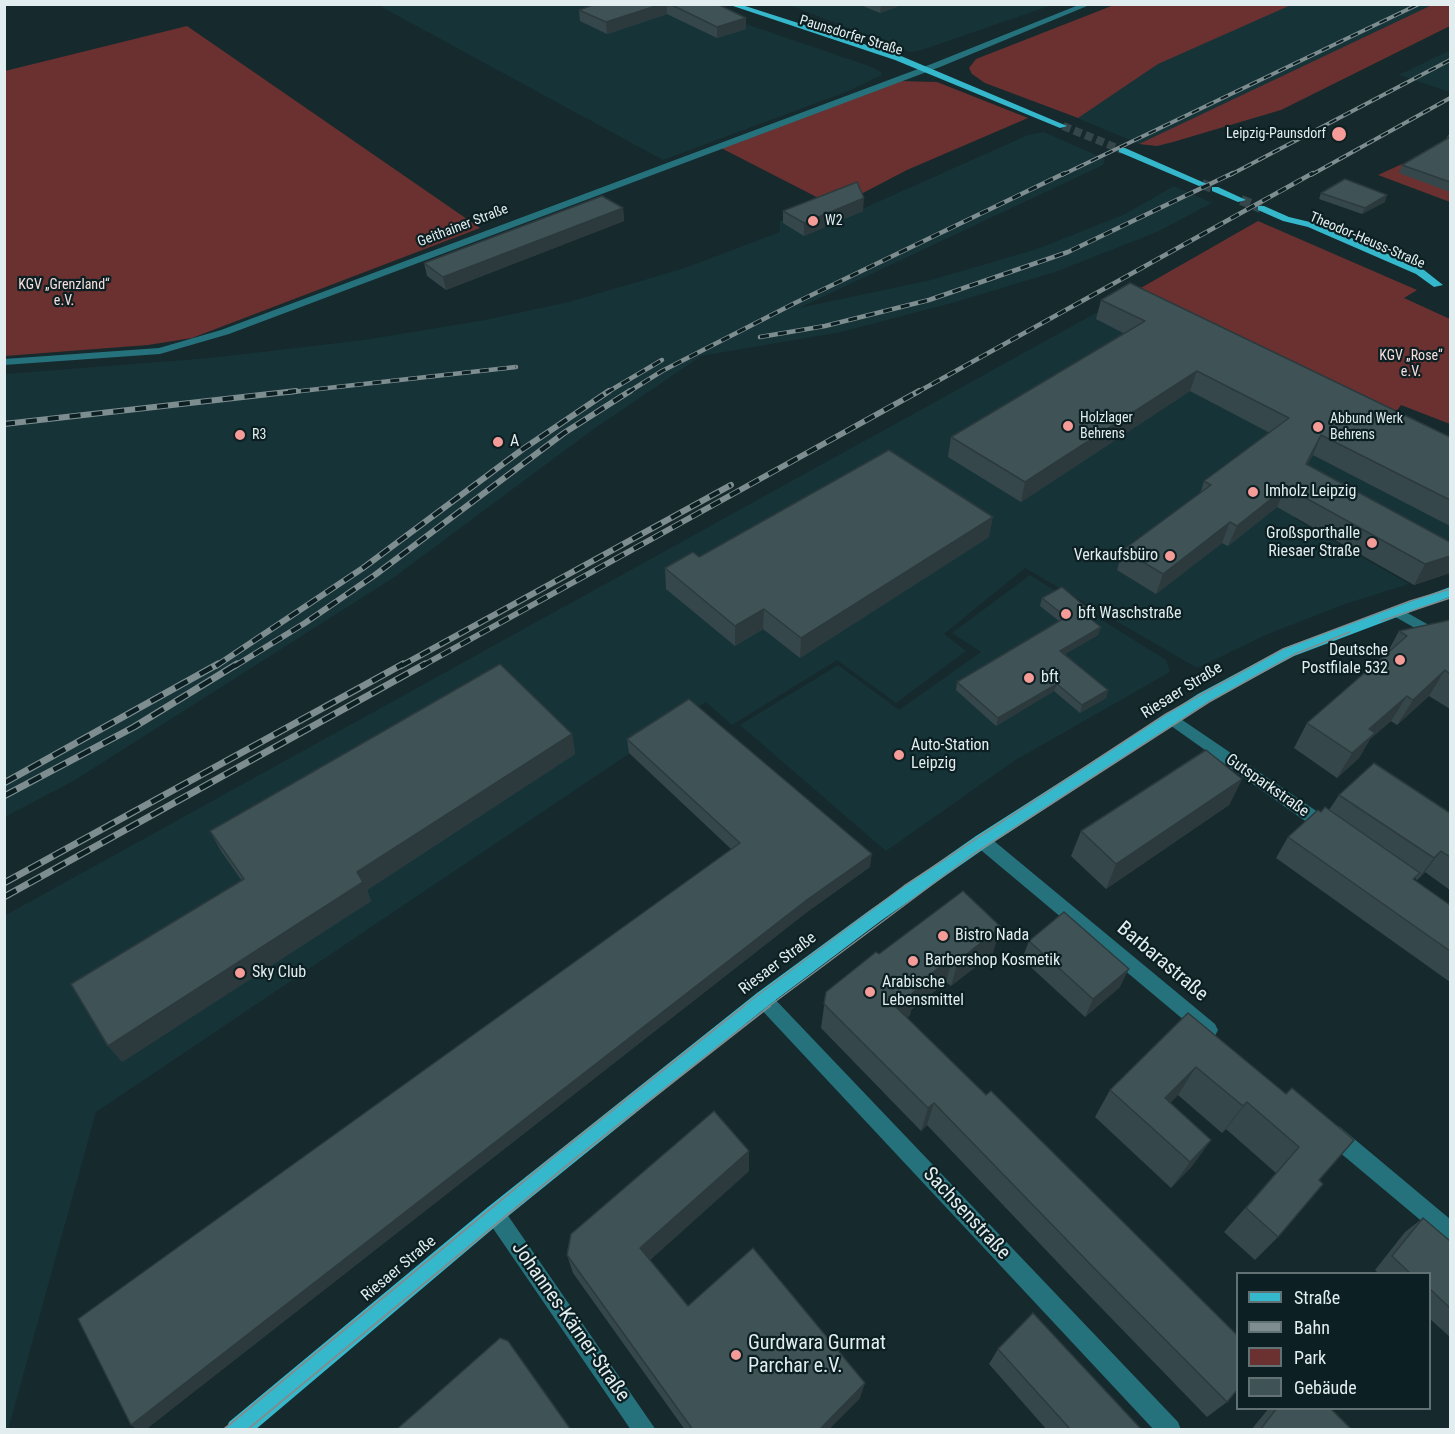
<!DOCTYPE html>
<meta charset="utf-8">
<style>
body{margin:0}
#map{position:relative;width:1455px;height:1434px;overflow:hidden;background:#16292c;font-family:"Roboto Condensed",sans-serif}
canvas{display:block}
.frame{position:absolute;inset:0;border:6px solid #e1edef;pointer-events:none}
.legend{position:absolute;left:1236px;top:1272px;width:195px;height:138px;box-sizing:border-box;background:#0c1f22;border:2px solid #617174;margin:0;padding:8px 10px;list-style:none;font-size:18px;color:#e1edef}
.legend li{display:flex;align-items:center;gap:12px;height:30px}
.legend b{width:30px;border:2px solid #617174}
</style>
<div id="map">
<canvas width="1455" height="1434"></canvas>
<div class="frame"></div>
<ul class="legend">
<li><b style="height:8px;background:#36b8cc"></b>Straße</li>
<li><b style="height:8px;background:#7e8e90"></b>Bahn</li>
<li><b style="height:16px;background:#6a3130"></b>Park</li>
<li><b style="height:16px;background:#3f5357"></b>Gebäude</li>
</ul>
</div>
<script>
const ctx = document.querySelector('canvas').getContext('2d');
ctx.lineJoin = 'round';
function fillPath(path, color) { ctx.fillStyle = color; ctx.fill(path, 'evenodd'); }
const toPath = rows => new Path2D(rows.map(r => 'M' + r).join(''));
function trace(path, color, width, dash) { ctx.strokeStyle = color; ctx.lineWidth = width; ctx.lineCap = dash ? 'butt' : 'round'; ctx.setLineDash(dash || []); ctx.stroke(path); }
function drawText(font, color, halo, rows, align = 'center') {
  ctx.font = font + ' "Roboto Condensed",sans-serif'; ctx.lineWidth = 4.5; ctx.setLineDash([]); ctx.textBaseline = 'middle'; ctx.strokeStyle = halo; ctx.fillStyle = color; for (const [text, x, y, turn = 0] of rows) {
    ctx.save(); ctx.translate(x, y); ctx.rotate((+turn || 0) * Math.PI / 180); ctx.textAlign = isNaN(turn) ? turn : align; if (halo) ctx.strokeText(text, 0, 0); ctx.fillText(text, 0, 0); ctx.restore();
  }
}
fillPath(toPath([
 [378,5,705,5,746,24,869,66,881,72,882,75,846,92,663,160],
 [789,5,1052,5,922,50,910,52],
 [1230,5,1450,5,1157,146,1139,144,1063,112],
 [1450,50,1450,92,1399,75],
 [1044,132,1105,159,1103,165,799,308,931,280,1037,249,1125,214,1174,186,1212,203,1157,232,1055,272,952,303,841,332,701,356,591,431,393,578,75,780,5,817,5,374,210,358,364,340,485,320,569,302,685,268,780,232,780,221,824,205,844,217,1028,135],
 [1125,297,1450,459,1450,569,1320,497,1294,518,1409,584,1345,604,1268,634,1197,668,1025,568,944,634,966,651,896,703,837,660,732,725,706,702,96,1112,8,1430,4,1429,4,916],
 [1030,575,1166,660,1170,672,1014,761,886,851,740,725,838,665,899,710,981,652,952,633]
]), '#163338');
fillPath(toPath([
 [1114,5,1114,4,1291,5,1158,64,1078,118,985,83,972,74,969,68,976,59],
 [1432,5,1450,5,1450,26,1281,110,1173,142,1157,146,1139,144],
 [187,26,480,228,192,338,148,345,5,356,5,71],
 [899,81,937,82,1028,118,907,170,836,207,721,148],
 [1402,164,1450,179,1450,202,1378,175],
 [1258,221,1417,290,1404,298,1450,319,1450,424,1401,405,1385,428,1125,297]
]), '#6a3130');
trace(toPath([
 [1063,126,1122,150]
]), '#344649', 8, [8, 4]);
trace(toPath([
 [1202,184,1215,189],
 [1241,200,1261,208]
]), '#344649', 10, [10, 5]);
fillPath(toPath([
 [1081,4,1092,4,940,67,229,334,160,354,4,365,4,359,159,348,221,330,934,63,1081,4],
 [1397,607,1450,637,1450,648,1392,615,1390,612,1397,607],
 [1172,713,1334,823,1336,828,1334,833,1328,835,1322,833,1167,723,1164,719,1167,715,1172,713],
 [982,834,988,836,1215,1024,1218,1030,1215,1036,1209,1038,1203,1036,976,846,974,841,976,836,982,834],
 [763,991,769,993,1178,1422,1181,1430,1154,1430,757,1005,754,999,757,993,763,991],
 [1333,1124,1340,1127,1450,1219,1450,1242,1443,1239,1326,1141,1323,1134,1326,1127,1333,1124],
 [495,1204,502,1207,656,1430,631,1430,488,1221,485,1214,488,1207,495,1204]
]), '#25717c');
fillPath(toPath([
 [727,4,739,4,901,56,1067,126,1060,128,895,60,727,4],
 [1119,148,1125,148,1207,184,1199,186,1119,152,1119,148],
 [1212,187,1218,187,1246,200,1238,202,1212,191,1212,187],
 [1258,206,1264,206,1289,217,1314,223,1361,242,1424,270,1443,285,1434,287,1416,274,1308,227,1283,221,1258,210,1258,206],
 [1450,587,1450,597,1294,656,1208,702,988,846,882,920,769,1005,502,1221,255,1430,226,1430,229,1422,488,1207,757,993,870,910,976,836,1198,694,1284,648,1450,587]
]), '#36b8cc');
trace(toPath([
 [1381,621,1450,598],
 [742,1007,904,886,1166,714,1283,649,1410,601,1450,589],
 [768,1007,969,857,1209,702,1295,654,1350,632]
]), '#7e8e90', 1.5);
trace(toPath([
 [223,1430,552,1158,744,1006],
 [247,1430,576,1158,770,1006]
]), '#7e8e90', 2);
const railFar3 = toPath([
 [1062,175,1419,4],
 [1230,175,1450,60],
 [1311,175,1450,98]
]);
const railFar2 = toPath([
 [760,337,825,326,929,300,1068,252,1233,173],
 [283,393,516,367],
 [606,393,662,360],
 [627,393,662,371,795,303,1065,173],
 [916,393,1313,173]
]);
const railFar1 = toPath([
 [4,424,296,391],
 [216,666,363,568,523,449,609,391],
 [235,666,305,623,375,575,564,433,630,391],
 [401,666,731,485],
 [422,666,919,391]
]);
const rail = toPath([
 [4,783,218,664],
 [4,796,134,727,237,664],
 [4,883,403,664],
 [4,897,425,664]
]);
trace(railFar3, '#7e8e90', 4);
trace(railFar2, '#7e8e90', 4.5);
trace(railFar1, '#7e8e90', 6);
trace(rail, '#7e8e90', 7);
trace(railFar3, '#0c1f22', 2, [8]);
trace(railFar2, '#0c1f22', 3, [9]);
trace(railFar1, '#0c1f22', 4, [11]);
trace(rail, '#0c1f22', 4.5, [14]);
fillPath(toPath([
 [596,4,717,4,746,18,746,29,717,38,667,14,607,34,580,21,579,10],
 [858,4,904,4,880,13],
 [1450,134,1450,192,1399,173,1402,165,1446,139,1448,135],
 [1321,193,1385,202,1362,214,1319,199],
 [623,208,624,221,446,290,427,276,424,263],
 [783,211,863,211,804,236,783,223],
 [1101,300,1450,437,1450,526,1313,455,1307,464,1450,542,1450,573,1414,585,1277,507,1228,546,1222,543,1156,594,1117,570,1123,550,1200,494,1204,481,1270,433,1190,391,1021,502,948,457,951,437,1125,334,1096,319],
 [989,537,800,658,763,629,735,646,666,589,665,568,699,557],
 [1042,598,1092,620,1101,627,1098,635,1065,654,1108,690,1106,698,1080,713,1054,691,996,726,956,690,957,682,1059,621,1040,606],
 [1450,620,1450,709,1429,696,1397,725,1391,721,1370,739,1359,758,1337,778,1294,748,1307,723,1386,655,1399,631],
 [572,734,575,754,367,890,371,901,122,1062,242,881,221,851,210,831],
 [627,739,870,867,807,912,145,1430,138,1430,131,1425,731,849,629,753],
 [1242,779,1229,805,1106,889,1071,856,1081,831],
 [1339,795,1450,814,1450,890,1425,872,1417,880,1415,878,1414,880,1450,905,1450,982,1276,858,1288,837,1321,812,1329,810],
 [1029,941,1120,987,1085,1017,1022,959],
 [993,953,951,986,946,982,911,1010,910,1015,907,1018,1227,1402,1207,1417,1082,1288,927,1125,921,1131,821,1028,826,992,879,954],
 [1188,1013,1286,1094,1319,1180,1278,1237,1255,1260,1224,1232,1276,1173,1226,1129,1222,1133,1178,1095,1170,1103,1211,1140,1192,1166,1171,1188,1095,1117,1110,1090],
 [749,1171,650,1260,688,1306,860,1398,828,1430,685,1430,573,1273,567,1255],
 [1423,1218,1450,1241,1450,1337,1430,1319,1430,1274,1379,1274,1375,1270,1405,1232],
 [998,1349,1142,1430,1047,1430,989,1364],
 [1269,1408,1330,1408,1352,1430,1251,1430]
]), '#36474b');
fillPath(toPath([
 [662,4,667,4,667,14,607,34,606,22],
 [881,4,904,4,880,13],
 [746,18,746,29,717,38,717,27],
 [1387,195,1385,202,1362,214,1365,208],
 [864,198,863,211,804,236,804,223],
 [623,208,624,221,446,290,443,277],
 [1197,371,1190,391,1021,502,1025,482],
 [1321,435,1313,455,1297,484,1306,464],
 [1286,487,1277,507,1228,546,1237,526],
 [993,517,989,537,800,658,801,638],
 [1230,522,1222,543,1156,594,1163,574],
 [1450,556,1450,573,1414,585,1425,564],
 [764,609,763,629,735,646,735,626],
 [1101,627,1098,635,1058,658,1060,651],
 [1445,670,1429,696,1397,725,1413,700],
 [1057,684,1054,691,996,726,998,718],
 [1108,690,1106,698,1080,713,1082,705],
 [1407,696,1391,721,1370,739,1359,758,1337,778,1352,753,1369,729],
 [572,734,575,754,367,890,371,901,122,1062,108,1046,357,872],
 [1242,779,1229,805,1106,889,1116,864],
 [1441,851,1425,872,1417,880,1434,858],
 [872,854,870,867,807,912,145,1430,138,1430,131,1425,808,899],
 [1001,927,993,953,951,986,958,961],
 [953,956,946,982,911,1010,910,1015,891,1031,896,1007,914,988],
 [1129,969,1120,987,1085,1017,1093,999],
 [1196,1067,1178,1095,1148,1126,1165,1098],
 [1247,1102,1226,1129,1222,1133,1243,1106],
 [934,1103,927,1125,921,1131,928,1108],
 [1211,1140,1192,1166,1171,1188,1190,1162],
 [749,1151,749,1171,643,1266,640,1248],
 [865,1383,860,1398,828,1430,819,1430]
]), '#2c3a3d');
const building = toPath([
 [596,4,662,4,606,22,579,10,596,4],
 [670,4,717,4,746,18,717,27,670,4],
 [1450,137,1450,182,1402,165,1450,137],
 [1345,179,1387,195,1365,208,1321,193,1345,179],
 [857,182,864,198,804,223,783,211,857,182],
 [602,196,623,208,443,277,424,263,602,196],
 [1130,283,1450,437,1450,500,1321,435,1306,464,1450,542,1450,556,1425,564,1286,487,1237,526,1230,522,1163,574,1123,550,1211,485,1204,481,1289,418,1197,371,1025,482,951,437,1145,321,1101,300,1130,283],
 [889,450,993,517,801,638,764,609,735,626,665,568,693,552,699,557,889,450],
 [1062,587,1094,614,1088,617,1101,627,1060,651,1108,690,1082,705,1057,684,998,718,957,682,1066,617,1042,598,1062,587],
 [1450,620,1450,674,1445,670,1413,700,1407,696,1369,729,1375,733,1352,753,1307,723,1407,636,1399,631,1450,620],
 [500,664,572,734,357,872,363,882,108,1046,71,984,244,879,210,831,500,664],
 [689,699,872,854,808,899,131,1425,78,1319,740,843,627,739,689,699],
 [1206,750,1242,779,1116,864,1081,831,1206,750],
 [1374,763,1450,813,1450,857,1441,851,1434,858,1339,795,1374,763],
 [1325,807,1420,873,1413,879,1450,905,1450,951,1288,837,1318,810,1321,812,1325,807],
 [963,891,1001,927,958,961,953,956,914,988,916,990,896,1007,986,1095,991,1091,1238,1336,1238,1389,1227,1402,1095,1269,934,1103,928,1108,824,1004,826,992,876,952,879,954,963,891],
 [1064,912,1129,969,1093,999,1029,941,1064,912],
 [1188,1013,1286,1094,1292,1088,1354,1140,1319,1180,1323,1184,1278,1237,1246,1208,1299,1147,1247,1102,1243,1106,1196,1067,1165,1098,1211,1140,1190,1162,1110,1090,1188,1013],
 [714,1111,749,1151,640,1248,688,1306,753,1248,865,1383,819,1430,693,1430,567,1255,571,1234,714,1111],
 [1423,1218,1450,1241,1450,1308,1430,1289,1430,1274,1411,1274,1392,1256,1423,1218],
 [1033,1313,1142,1430,1071,1430,998,1349,1033,1313],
 [500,1338,508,1341,571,1430,396,1430,500,1338],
 [1277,1408,1316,1408,1317,1409,1318,1408,1330,1408,1352,1430,1260,1430,1277,1408]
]);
fillPath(building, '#3f5357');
trace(building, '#2c3a3d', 1.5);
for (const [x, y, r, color] of [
 [1339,134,8,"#f59b98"],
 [813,221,6,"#f59b98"],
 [1068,426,6,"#f59b98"],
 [1318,427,6,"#f59b98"],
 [240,435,6,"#f59b98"],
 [498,442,6,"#f59b98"],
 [1253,492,6,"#f59b98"],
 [1372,543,6,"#f59b98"],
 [1170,556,6,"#f59b98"],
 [1066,614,6,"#f59b98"],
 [1400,660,6,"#f59b98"],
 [1029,678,6,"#f59b98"],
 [899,755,6,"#f59b98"],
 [943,936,6,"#f59b98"],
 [913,961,6,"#f59b98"],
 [240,973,6,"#f59b98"],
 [870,992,6,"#f59b98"],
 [736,1355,6,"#f59b98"]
]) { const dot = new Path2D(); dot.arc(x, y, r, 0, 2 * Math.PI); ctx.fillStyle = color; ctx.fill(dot); trace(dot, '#0c1f22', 2); }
drawText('14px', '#e1edef', '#0c1f22', [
 ["Paunsdorfer Straße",851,36,17],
 ["Geithainer Straße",463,226,-21],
 ["Theodor-Heuss-Straße",1367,241,23]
]);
drawText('14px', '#e1edef', '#0c1f22', [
 ["Leipzig-Paunsdorf",1326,134,"right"],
 ["W2",825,221],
 ["Holzlager",1080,418],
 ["Behrens",1080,434],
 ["Abbund Werk",1330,419],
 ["Behrens",1330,435],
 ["R3",252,435]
], 'left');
drawText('14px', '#f6dedc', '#0c1f22', [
 ["KGV „Grenzland“",64,285],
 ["e.V.",64,301],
 ["KGV „Rose“",1411,356],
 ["e.V.",1411,372]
]);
drawText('16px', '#e1edef', '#0c1f22', [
 ["A",510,442],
 ["Imholz Leipzig",1265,492],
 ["Großsporthalle",1360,534,"right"],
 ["Riesaer Straße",1360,552,"right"],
 ["Verkaufsbüro",1158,556,"right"],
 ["bft Waschstraße",1078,614],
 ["Deutsche",1388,651,"right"],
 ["Postfilale 532",1388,669,"right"],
 ["bft",1041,678],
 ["Auto-Station",911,746],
 ["Leipzig",911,764],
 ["Bistro Nada",955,936],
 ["Barbershop Kosmetik",925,961],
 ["Sky Club",252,973],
 ["Arabische",882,983],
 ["Lebensmittel",882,1001]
], 'left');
drawText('16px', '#e1edef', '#0c1f22', [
 ["Riesaer Straße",1182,691,-32],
 ["Gutsparkstraße",1267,786,35],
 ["Riesaer Straße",778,964,-37],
 ["Riesaer Straße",399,1269,-40]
]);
drawText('20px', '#e1edef', '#0c1f22', [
 ["Barbarastraße",1162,962,40],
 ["Sachsenstraße",966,1214,47],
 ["Johannes-Kärner-Straße",570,1322,55]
]);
drawText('20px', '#e1edef', '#0c1f22', [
 ["Gurdwara Gurmat",748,1344],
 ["Parchar e.V.",748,1367]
], 'left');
</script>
